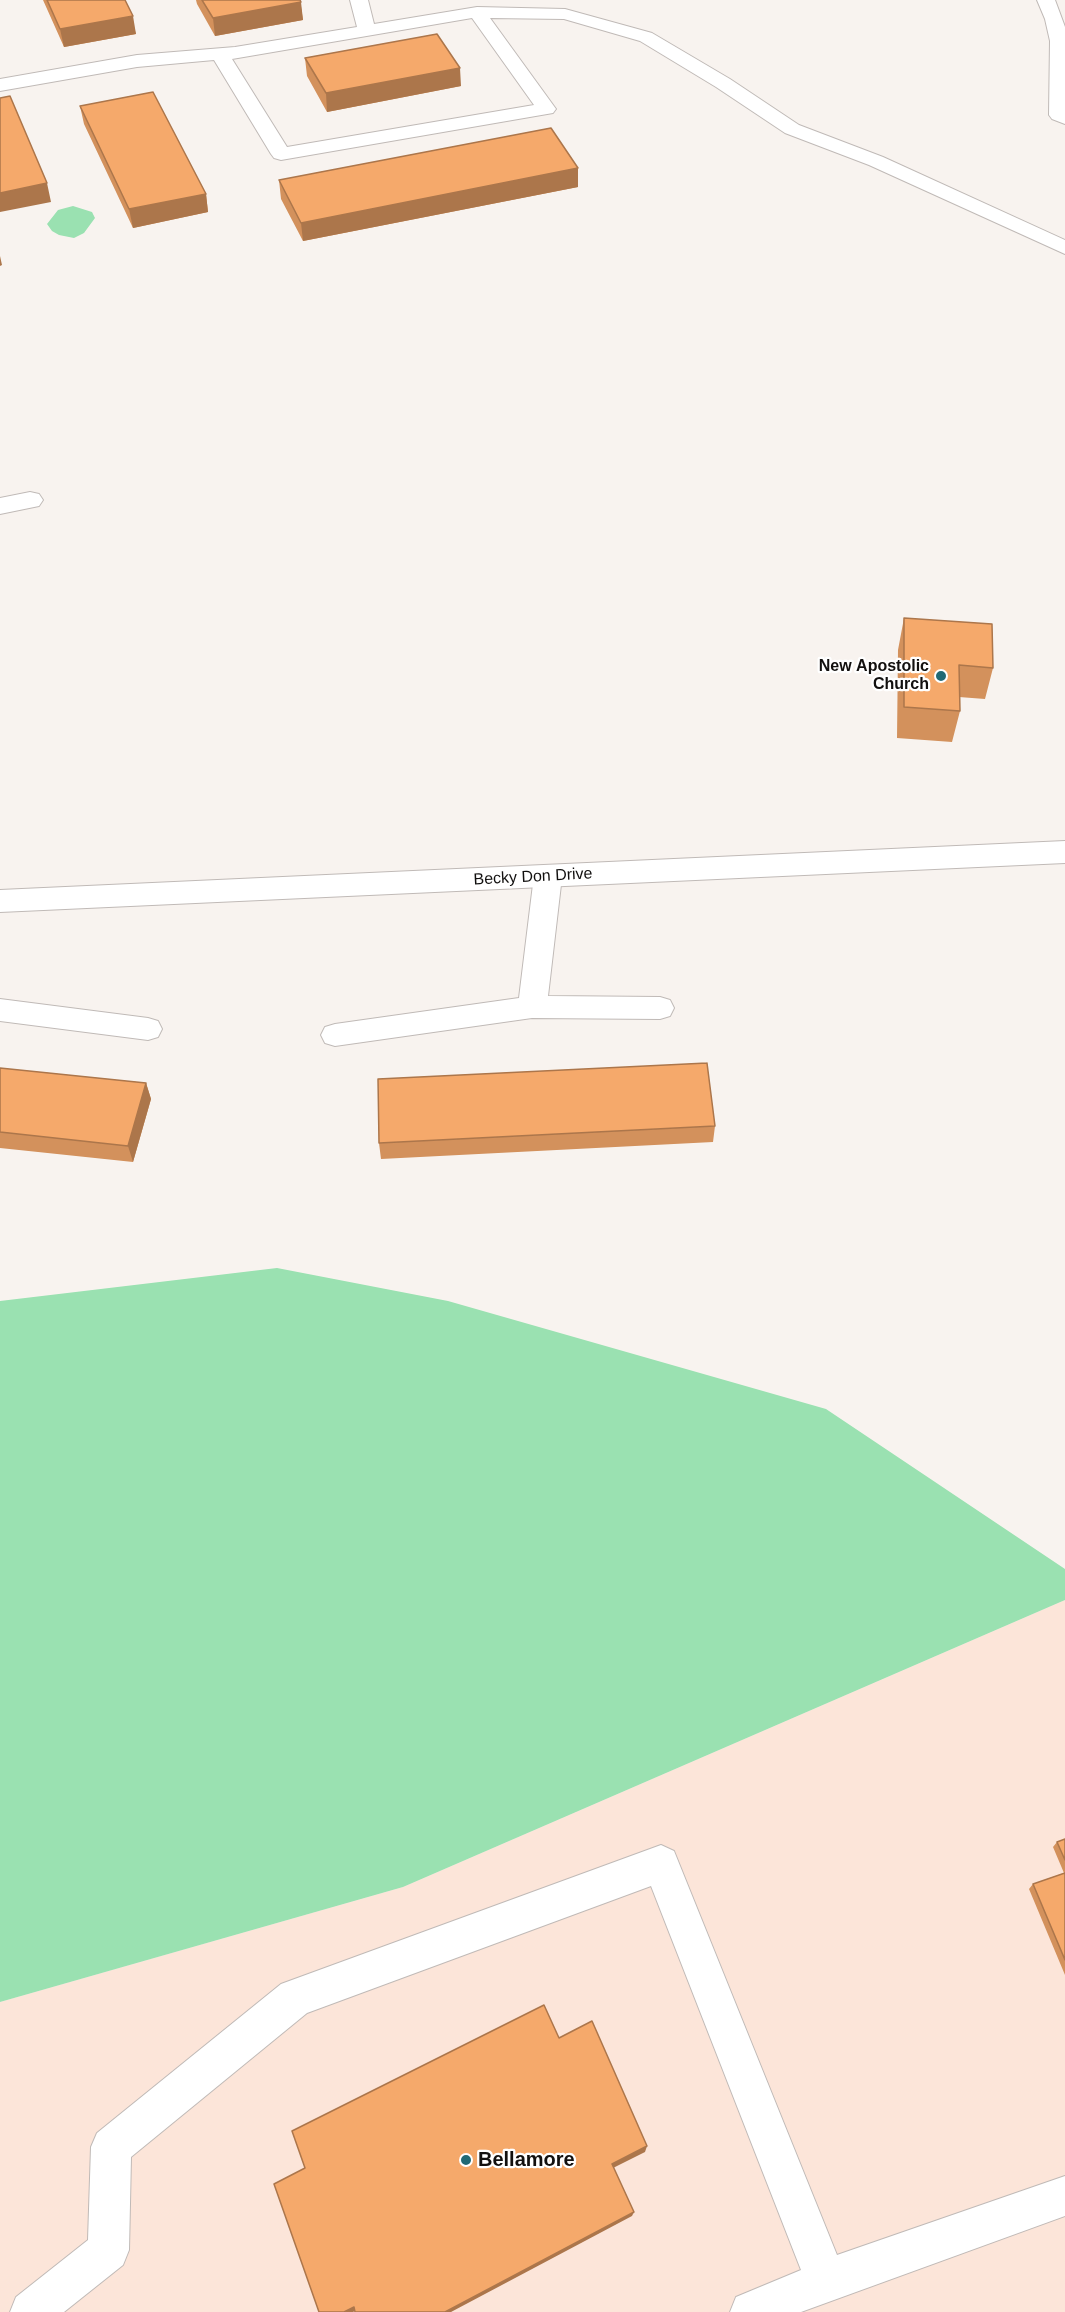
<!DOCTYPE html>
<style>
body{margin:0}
canvas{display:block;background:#f8f3ef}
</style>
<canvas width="1065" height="2312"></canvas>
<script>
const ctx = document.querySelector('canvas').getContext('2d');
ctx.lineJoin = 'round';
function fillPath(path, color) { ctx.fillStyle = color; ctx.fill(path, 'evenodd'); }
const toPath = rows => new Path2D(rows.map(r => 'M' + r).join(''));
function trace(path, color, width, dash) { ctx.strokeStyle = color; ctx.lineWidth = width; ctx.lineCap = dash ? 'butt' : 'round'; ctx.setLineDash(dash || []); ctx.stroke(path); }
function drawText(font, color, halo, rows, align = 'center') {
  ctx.font = font + ' Helvetica,sans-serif'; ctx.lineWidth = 4.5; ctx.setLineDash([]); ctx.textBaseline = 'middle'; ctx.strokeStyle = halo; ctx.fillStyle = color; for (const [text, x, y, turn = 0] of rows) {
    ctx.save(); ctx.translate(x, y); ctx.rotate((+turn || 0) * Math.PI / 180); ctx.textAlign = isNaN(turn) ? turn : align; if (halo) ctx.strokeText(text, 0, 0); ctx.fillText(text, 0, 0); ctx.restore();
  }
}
fillPath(toPath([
 [1065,1600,1065,2312,0,2312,0,2002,403,1887]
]), '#fce5d9');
fillPath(toPath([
 [73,206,92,212,95,218,84,233,74,238,59,235,52,231,47,224,58,210],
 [277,1268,448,1301,826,1409,1065,1569,1065,1600,403,1887,0,2002,0,1301]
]), '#9ae1b1');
const lane = toPath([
 [350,0,368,0,374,24,477,7,565,9,652,33,730,79,799,125,883,157,1065,240,1065,254,869,165,785,133,716,87,640,41,564,19,490,18,556,109,553,113,281,160,274,158,271,154,214,60,137,67,0,91,0,79,137,55,235,47,357,27,350,0],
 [472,18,534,105,287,147,232,59,472,18],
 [1037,0,1055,0,1065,27,1065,124,1052,119,1049,115,1050,41,1045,19,1037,0],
 [548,866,558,869,562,876,548,996,660,997,670,1000,674,1008,670,1016,660,1019,532,1018,335,1046,325,1043,321,1035,325,1027,335,1024,519,998,534,876,538,869,548,866],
 [0,999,148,1018,158,1021,162,1029,158,1037,148,1040,0,1021,0,999],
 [661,1845,674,1851,837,2255,1065,2176,1065,2216,801,2312,730,2312,736,2297,801,2270,651,1886,307,2013,131,2157,129,2250,123,2265,64,2312,10,2312,16,2297,88,2240,91,2147,97,2133,281,1984,661,1845]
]);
const street = toPath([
 [30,492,39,494,43,500,39,506,0,514,0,498,30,492],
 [1065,841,1065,863,0,912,0,890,1065,841]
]);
trace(lane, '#c0bab7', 2);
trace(street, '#c0bab7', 2);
fillPath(lane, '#fff');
fillPath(street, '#fff');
fillPath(toPath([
 [43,0,125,0,136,34,64,47],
 [196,0,300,0,303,20,215,36,197,4],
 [305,58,461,86,327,112,307,76],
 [80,106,206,194,208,212,133,228,84,124],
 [578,168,578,187,303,241,281,199,279,180],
 [904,618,993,668,985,699,959,697,960,711,952,742,897,738,898,650],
 [0,1068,146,1083,151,1099,133,1162,0,1148],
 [715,1126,713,1142,381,1159,379,1143],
 [1065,1839,1065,1975,1029,1889,1033,1884,1064,1873,1053,1847,1057,1842]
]), '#d3915c');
fillPath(toPath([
 [301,2,303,20,215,36,213,18],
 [133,16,136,34,64,47,60,29],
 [460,68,461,86,327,112,326,93],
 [578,168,578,187,303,241,301,223],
 [47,183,51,202,0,212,0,193],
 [206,194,208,212,133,228,129,209],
 [0,256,2,265,0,266],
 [146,1083,151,1099,133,1162,128,1146],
 [647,2146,645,2152,611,2169,612,2164],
 [634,2212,632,2216,451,2312,445,2312],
 [354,2307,357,2310,353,2312,344,2312]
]), '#ac764b');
const building = toPath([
 [47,0,125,0,133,16,60,29,47,0],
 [202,0,300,0,301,2,213,18,202,0],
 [437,34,460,68,326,93,305,58,437,34],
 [153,92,206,194,129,209,80,106,153,92],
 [10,96,47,183,0,193,0,98,10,96],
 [551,128,578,168,301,223,279,180,551,128],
 [904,618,992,624,993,668,959,665,960,711,904,707,904,618],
 [707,1063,715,1126,379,1143,378,1079,707,1063],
 [0,1068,146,1083,128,1146,0,1132,0,1068],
 [1065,1839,1065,1860,1057,1842,1065,1839],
 [1065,1873,1065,1960,1033,1884,1065,1873],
 [544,2005,559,2038,592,2021,647,2146,612,2164,634,2212,445,2312,355,2312,354,2307,344,2312,319,2312,274,2184,305,2168,292,2131,544,2005]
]);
fillPath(building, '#f5a96b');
trace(building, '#ac764b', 1.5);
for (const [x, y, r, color] of [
 [941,676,6,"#206975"],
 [466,2160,6,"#206975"]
]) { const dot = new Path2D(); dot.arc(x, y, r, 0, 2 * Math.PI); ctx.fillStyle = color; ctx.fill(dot); trace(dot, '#fff', 2); }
drawText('bold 16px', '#12100f', '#fff', [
 ["New Apostolic",929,667],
 ["Church",929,685]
], 'right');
drawText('16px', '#12100f', '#fff', [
 ["Becky Don Drive",533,877,-3]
]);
drawText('bold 20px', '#12100f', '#fff', [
 ["Bellamore",478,2160]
], 'left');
</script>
